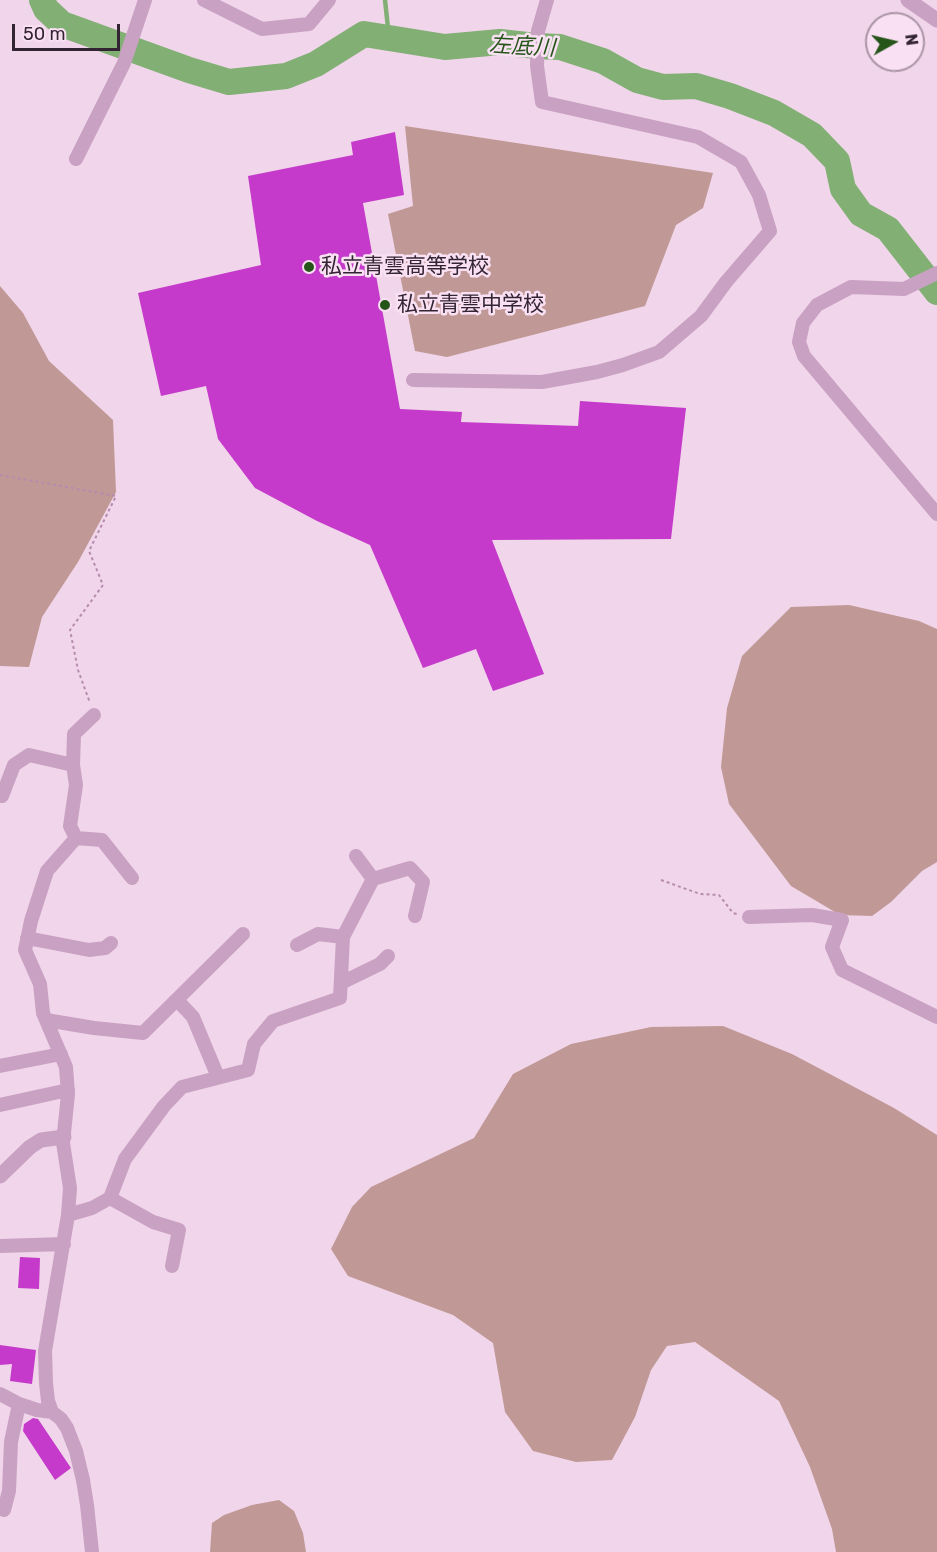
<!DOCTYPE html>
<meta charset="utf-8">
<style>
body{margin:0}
#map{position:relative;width:937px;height:1552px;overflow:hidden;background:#f1d5ea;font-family:Rubik,sans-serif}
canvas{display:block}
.north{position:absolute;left:865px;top:12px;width:60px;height:60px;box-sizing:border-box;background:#f9e1f3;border:2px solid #aa95a6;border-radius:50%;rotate:82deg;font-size:16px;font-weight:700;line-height:24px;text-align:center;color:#332433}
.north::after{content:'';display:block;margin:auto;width:21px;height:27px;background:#265519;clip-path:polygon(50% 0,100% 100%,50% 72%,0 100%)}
.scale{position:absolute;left:12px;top:24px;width:108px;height:27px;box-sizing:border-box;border:3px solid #332433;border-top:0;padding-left:8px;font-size:18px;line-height:21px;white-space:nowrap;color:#332433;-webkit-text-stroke:4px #f9e1f3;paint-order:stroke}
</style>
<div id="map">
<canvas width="937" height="1552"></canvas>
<div class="north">N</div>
<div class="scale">50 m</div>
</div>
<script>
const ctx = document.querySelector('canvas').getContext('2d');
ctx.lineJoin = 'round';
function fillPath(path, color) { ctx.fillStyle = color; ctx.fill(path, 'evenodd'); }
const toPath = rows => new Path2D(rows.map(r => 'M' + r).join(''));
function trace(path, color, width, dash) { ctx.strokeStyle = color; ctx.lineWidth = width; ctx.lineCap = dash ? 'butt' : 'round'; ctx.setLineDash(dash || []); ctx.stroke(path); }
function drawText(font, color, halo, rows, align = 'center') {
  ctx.font = font + ' Rubik,"Noto Sans JP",sans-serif'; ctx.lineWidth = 5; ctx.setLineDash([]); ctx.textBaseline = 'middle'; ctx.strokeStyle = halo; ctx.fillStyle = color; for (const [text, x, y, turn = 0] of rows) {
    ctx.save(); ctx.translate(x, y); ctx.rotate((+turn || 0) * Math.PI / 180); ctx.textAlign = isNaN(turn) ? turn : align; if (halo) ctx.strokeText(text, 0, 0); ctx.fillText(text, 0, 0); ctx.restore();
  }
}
fillPath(toPath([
 [405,126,713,173,703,208,676,225,645,306,447,357,415,351,388,214,413,206],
 [0,286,23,313,49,361,113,420,116,492,78,562,42,617,29,667,0,666],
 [849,605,919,621,937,629,937,862,922,871,891,902,872,916,840,915,791,886,729,804,721,767,727,708,742,656,791,607],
 [723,1026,792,1054,894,1108,937,1135,937,1552,836,1552,832,1529,810,1467,779,1401,695,1342,667,1346,651,1370,635,1417,612,1460,576,1462,533,1451,505,1412,493,1343,453,1315,348,1276,331,1249,352,1207,371,1187,474,1138,513,1074,571,1044,651,1027],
 [279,1500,294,1511,303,1533,306,1552,210,1552,212,1523,224,1515,252,1505]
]), '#c09895');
trace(toPath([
 [385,0,389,37]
]), '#81af74', 4.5);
trace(toPath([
 [42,0,46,9,62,24,189,70,229,82,286,76,316,64,364,34,445,47,500,42,536,46,560,47,603,61,637,80,663,87,696,86,730,96,774,113,812,135,837,161,843,189,861,214,888,229,937,292]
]), '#81af74', 26);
fillPath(toPath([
 [395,132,404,195,363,203,400,409,462,412,461,422,578,426,580,401,686,408,671,539,492,540,544,674,493,691,476,649,423,668,370,545,317,521,255,488,218,439,206,386,161,396,138,293,261,265,248,176,353,155,351,142],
 [20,1257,40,1258,39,1289,18,1288],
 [0,1345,36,1350,32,1384,10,1381,12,1364,0,1365],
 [33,1418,38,1419,71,1468,55,1480,23,1431,24,1424]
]), '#c53aca');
trace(toPath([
 [0,475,116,496,89,551,103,585,70,630,78,670,90,703],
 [661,880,700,894,719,895,733,913,737,914]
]), '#b58cae', 2, [3, 3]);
trace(toPath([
 [204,0,262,29,309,24,329,0],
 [76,159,124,63,145,0],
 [937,273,904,289,851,287,817,305,803,323,799,342,804,356,937,514],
 [413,380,542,382,597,372,623,365,659,352,701,316,726,282,770,231,759,195,741,162,698,137,542,102,537,66,538,31,547,0],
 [2,796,14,765,29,755,73,765],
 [76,838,102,840,132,878],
 [356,856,373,879],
 [749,917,812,915,842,920,832,947,842,970,937,1017],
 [27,938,89,950,105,948,111,943],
 [297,945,318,934,343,937],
 [341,983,380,964,388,956],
 [177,1000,193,1017,218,1077],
 [46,1020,94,1028,143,1033,243,934],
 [0,1066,61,1054],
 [0,1105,68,1090],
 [110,1198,153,1222,179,1230,172,1266],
 [68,1215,92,1208,110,1198,125,1159,164,1106,182,1087,248,1070,254,1044,273,1021,340,998,343,937,373,879,410,868,423,882,415,916],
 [0,1246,64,1244],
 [0,1394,19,1404,37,1410,52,1412],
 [4,1510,9,1491,11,1442,19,1404],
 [92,1552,87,1505,83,1480,76,1451,67,1428,61,1419,52,1412,48,1401,46,1383,45,1351,68,1215,70,1188,63,1143,68,1094,66,1067,43,1013,40,984,25,950,31,921,47,871,76,838,70,826,76,785,73,765,74,734,94,715]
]), '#c9a1c2', 14);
trace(toPath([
 [908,0,937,20],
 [0,1176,30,1147,41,1140,64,1137]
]), '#c9a1c2', 15);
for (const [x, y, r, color] of [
 [309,267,6,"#265519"],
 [385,305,6,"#265519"]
]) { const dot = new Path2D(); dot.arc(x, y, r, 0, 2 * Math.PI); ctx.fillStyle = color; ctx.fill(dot); trace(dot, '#f9e1f3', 2); }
drawText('21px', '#332433', '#f9e1f3', [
 ["私立青雲高等学校",321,267],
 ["私立青雲中学校",397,305]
], 'left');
drawText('italic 22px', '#265519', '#f9e1f3', [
 ["左底川",522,47,3]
]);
</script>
